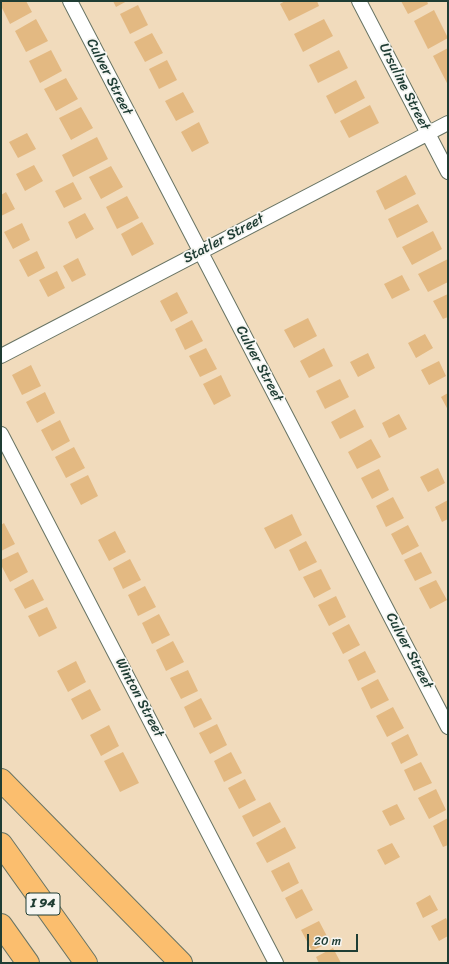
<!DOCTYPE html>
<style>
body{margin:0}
#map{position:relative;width:449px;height:964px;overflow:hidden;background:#f1dbbc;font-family:Sriracha,sans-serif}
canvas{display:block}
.frame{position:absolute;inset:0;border:2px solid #1f3d34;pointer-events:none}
.scale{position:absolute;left:307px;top:934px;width:51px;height:18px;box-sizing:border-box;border:2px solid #1f3d34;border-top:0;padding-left:5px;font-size:12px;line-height:14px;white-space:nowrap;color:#1f3d34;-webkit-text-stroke:3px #f6f6f2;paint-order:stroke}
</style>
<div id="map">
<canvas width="449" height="964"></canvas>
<div class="frame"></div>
<div class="scale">20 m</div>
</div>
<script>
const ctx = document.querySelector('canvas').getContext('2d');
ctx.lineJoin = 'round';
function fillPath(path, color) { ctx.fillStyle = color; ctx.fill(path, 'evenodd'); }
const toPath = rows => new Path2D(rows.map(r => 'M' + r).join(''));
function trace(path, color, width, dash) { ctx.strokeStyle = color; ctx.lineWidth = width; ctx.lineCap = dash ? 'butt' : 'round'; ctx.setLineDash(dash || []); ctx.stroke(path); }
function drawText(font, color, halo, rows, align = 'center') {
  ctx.font = font + ' Sriracha,sans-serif'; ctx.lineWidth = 3.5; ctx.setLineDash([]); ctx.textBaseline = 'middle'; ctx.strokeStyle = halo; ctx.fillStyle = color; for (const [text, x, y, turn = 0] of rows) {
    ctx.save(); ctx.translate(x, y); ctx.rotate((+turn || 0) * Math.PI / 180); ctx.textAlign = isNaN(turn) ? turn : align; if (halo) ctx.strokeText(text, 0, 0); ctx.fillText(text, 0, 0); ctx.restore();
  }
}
fillPath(toPath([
 [1,1,26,1,32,12,10,24,1,6],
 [113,1,127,1,116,7],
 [285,1,317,1,319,6,289,21,280,4],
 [401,1,427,1,428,4,408,14],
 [138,5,148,25,130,34,120,14],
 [434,10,448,38,428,49,414,21],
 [36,19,48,41,26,52,15,31],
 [324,19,333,36,303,52,294,34],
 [152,33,163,53,145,62,134,42],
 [448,48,448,85,433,56],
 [51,50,62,71,40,83,29,61],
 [339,50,348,68,318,83,309,65],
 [167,60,177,80,159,89,149,69],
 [66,78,78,99,56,111,44,89],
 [356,80,365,98,335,114,326,96],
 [183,92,194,112,176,121,165,101],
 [370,105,379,123,349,138,340,121],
 [81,107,93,128,71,140,59,118],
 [199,122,209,143,192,152,181,132],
 [27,133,36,149,18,158,9,142],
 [97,137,108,159,73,177,62,155],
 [34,165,43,181,25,191,16,174],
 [111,166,123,187,101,199,89,177],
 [406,175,416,194,385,210,376,191],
 [73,182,82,199,64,208,55,191],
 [6,192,15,209,1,216,1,195],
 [127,196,139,218,117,229,106,207],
 [418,204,428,222,397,238,388,219],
 [85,213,94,229,76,239,68,222],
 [142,222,154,244,132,256,121,234],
 [22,223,30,240,13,249,4,232],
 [433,231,442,249,412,265,402,247],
 [37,251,45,268,28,277,19,260],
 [78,258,86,275,72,282,63,266],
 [448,259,448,282,428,292,418,274],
 [57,271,65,288,48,297,39,280],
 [402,275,410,290,392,299,384,284],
 [177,292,188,313,171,322,160,301],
 [448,294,448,317,443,319,433,301],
 [308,318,317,336,294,348,284,330],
 [192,320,203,341,185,350,175,329],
 [425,334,433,348,416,358,408,343],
 [206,348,217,369,200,377,189,356],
 [324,348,333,366,309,378,300,361],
 [368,353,375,368,358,377,350,362],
 [439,361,446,376,429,385,421,370],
 [31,365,41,386,22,395,12,375],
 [221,375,231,396,214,405,203,384],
 [340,379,349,397,325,409,316,391],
 [45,392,55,413,37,423,26,402],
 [448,393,448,410,441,397],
 [355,409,364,427,340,439,331,422],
 [399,414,407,429,389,438,382,423],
 [60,420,70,441,52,451,41,430],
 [371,439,381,457,357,469,348,452],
 [74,447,85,468,66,478,55,457],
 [438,468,445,483,428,492,420,477],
 [379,469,389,490,372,499,361,478],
 [88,475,98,496,81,505,70,484],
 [393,497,404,518,386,527,376,506],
 [448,500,448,519,442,522,435,507],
 [292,514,302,535,275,549,264,528],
 [4,523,15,544,1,551,1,525],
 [408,525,419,546,402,555,391,534],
 [115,531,126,552,109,561,98,540],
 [306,541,317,562,299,571,289,550],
 [18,552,28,572,10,582,1,565,1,560],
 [421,552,432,573,415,581,404,560],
 [130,559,141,580,123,589,113,568],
 [321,569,331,589,314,598,303,577],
 [33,579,44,600,25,609,14,589],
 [436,580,447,600,430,609,419,588],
 [145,586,156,607,138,616,128,595],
 [336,596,346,617,329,626,318,605],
 [47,607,57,628,39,637,28,616],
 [159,614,170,635,152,644,142,623],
 [349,624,360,645,343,654,332,633],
 [173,641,184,662,166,671,156,650],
 [365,651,376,672,358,681,348,660],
 [76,661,86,682,68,692,57,671],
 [188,670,198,691,181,699,170,678],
 [378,679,389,700,371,709,361,688],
 [90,689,101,710,82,720,71,699],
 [201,698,212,719,194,728,184,707],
 [393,707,404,728,387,737,376,716],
 [217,724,227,745,210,754,199,733],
 [109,725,119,746,101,756,90,735],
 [408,734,418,755,401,764,391,743],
 [123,752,139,783,120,792,104,761],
 [231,752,242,773,224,782,214,761],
 [421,762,432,783,414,791,404,770],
 [245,779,256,800,239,809,228,788],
 [436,789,446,810,429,819,418,798],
 [270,802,281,822,253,837,242,816],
 [397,804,405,819,390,826,382,811],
 [448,818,448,845,443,847,433,826],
 [285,827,296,848,267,863,256,843],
 [392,843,400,857,385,865,377,850],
 [289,862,299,883,282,892,271,871],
 [302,889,313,910,296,919,285,898],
 [430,895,438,910,423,918,416,903],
 [446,918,448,923,448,936,439,941,431,926],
 [319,921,330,942,312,951,301,930],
 [333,948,341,963,319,963,316,957]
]), '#e3b982');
const minor = toPath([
 [70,1,448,727],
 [359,1,448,172],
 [1,356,448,123],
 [1,434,276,963]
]);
const motorway = toPath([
 [1,780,181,963],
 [1,844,86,963],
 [1,925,28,963]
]);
trace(minor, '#687464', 16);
trace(motorway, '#687464', 24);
trace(minor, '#fff', 14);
trace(motorway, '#fbbe6e', 22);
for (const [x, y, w] of [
 [43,904,34]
]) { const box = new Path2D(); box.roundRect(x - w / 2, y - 11, w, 22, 3); ctx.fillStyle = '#f6f6f2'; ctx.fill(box); trace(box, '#1f3d34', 1); }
drawText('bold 13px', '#1f3d34', null, [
 ["I 94",43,904]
]);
drawText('14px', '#1f3d34', '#f6f6f2', [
 ["Culver Street",109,77,63],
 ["Ursuline Street",404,87,63],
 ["Statler Street",224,239,-28],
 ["Culver Street",259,364,62],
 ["Culver Street",409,651,62],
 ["Winton Street",139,698,62]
]);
</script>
